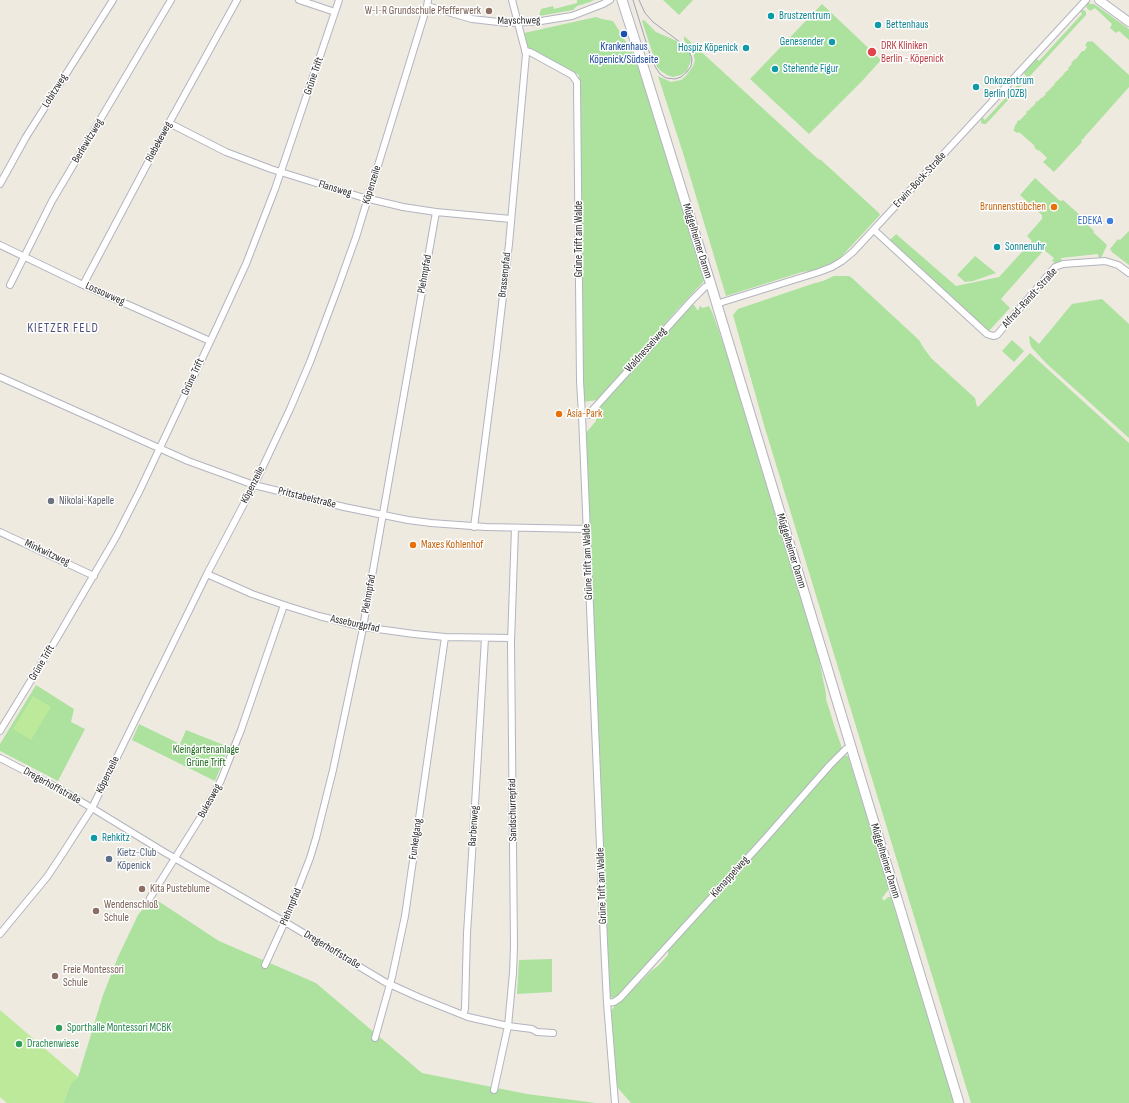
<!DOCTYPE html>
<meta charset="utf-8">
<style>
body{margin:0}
canvas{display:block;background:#eeeae0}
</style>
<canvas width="1129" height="1103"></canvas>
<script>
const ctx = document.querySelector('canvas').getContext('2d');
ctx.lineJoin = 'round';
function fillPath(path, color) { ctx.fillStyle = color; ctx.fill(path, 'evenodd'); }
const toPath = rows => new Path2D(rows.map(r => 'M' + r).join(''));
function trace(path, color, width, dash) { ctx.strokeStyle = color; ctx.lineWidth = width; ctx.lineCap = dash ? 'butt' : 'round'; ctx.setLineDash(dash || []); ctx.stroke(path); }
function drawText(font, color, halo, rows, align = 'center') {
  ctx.font = font + ' "Sofia Sans Condensed",sans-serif'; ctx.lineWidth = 3; ctx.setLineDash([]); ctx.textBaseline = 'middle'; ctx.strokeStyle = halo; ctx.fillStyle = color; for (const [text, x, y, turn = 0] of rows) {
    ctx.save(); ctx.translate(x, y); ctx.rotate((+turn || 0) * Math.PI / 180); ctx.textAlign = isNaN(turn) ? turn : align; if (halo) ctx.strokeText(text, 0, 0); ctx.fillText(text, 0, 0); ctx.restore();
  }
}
fillPath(toPath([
 [577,0,594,0,590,2,577,6,573,10,539,16,541,9,553,6,554,9,577,3],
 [663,0,693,0,679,15],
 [1088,2,1090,4,1094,4,1129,29,1129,40,1119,31,1116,33,1110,28,1112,24,1095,8,1090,11,1086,7],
 [822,4,881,60,864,79,809,134,750,79],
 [1080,10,1084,10,1086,12,1086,15,986,124,984,124,981,123,981,118,982,117,985,120,1026,76,1023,72,1036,58,1039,61,1082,14,1080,11],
 [596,17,602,19,613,21,636,58,704,281,676,311,598,400,583,402,582,379,579,75,527,47,524,33],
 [644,20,656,32,677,41,686,49,690,54,691,60,687,71,681,75,673,77,667,75,661,71,657,67,642,21],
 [684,36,818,159,821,160,879,213,880,215,841,257,822,269,802,272,726,296,683,153,658,76,671,82,681,80,686,76,693,66,695,60,691,49,684,40],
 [1088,41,1090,42,1092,41,1129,75,1129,87,1081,141,1082,142,1054,172,1043,162,1047,158,1039,150,1038,151,1034,147,1035,146,1019,132,1017,133,1013,130,1015,128,1014,127,1017,123,1017,122,1018,120,1019,121,1027,113,1026,112,1027,111,1028,111,1036,103,1035,102,1036,101,1037,102,1041,98,1042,98,1046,94,1045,93,1047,92,1055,84,1054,84,1064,74,1063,74,1069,69,1068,68,1072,64,1071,63,1075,59,1076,59,1082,51,1084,51,1087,47,1085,45],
 [1035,178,1059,200,1062,201,1063,200,1080,215,1082,219,1094,231,1093,232,1107,245,1102,256,1099,259,1098,254,1061,258,1062,262,1057,264,1052,261,1054,258,1044,250,1001,299,1010,308,989,331,890,240,896,234,956,286,999,277,1032,241,1027,236,1042,219,1042,215,1020,195],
 [1129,231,1129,265,1112,252,1110,249,1118,239,1120,240],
 [975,256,996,273,973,281,965,282,957,275],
 [834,276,849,276,852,278,919,340,923,347,931,358,975,398,977,407,979,406,1030,353,1129,443,1129,1103,971,1103,764,425,733,315,738,309,812,284,823,281],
 [1102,299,1129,324,1129,438,1047,364,1032,348,1030,344,1029,335,1039,344,1072,304],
 [691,305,694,305,698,311,700,306,703,308,709,306,713,314,725,349,819,659,826,694,826,699,835,728,842,748,631,985,616,997,613,998,610,997,585,434,596,421,597,410,604,399],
 [1012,340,1024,351,1014,362,1002,351],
 [36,685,74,709,71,722,85,729,58,781,0,751,0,744],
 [139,724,180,744,186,730,229,747,215,781,132,740],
 [843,755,848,756,889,889,882,898,884,901,888,897,891,897,954,1103,631,1103,617,1087,611,1011,616,1004,624,998,652,970,658,966,668,955,668,950],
 [152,897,219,941,316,983,422,1073,527,1094,596,1103,63,1103,71,1083,78,1077,103,995,118,957,138,915],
 [552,959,552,992,517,994,519,960]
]), '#ace29e');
fillPath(toPath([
 [33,696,51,707,31,740,13,729],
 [0,1010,78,1077,71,1084,63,1103,7,1103,0,1097]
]), '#bde99b');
const minor = toPath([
 [299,0,335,12],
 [427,6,472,19,507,23,529,22,541,21,572,16,603,4,610,0],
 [525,51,530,52,572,75,577,82,577,85,580,381,582,415,604,942,607,1003,615,1103],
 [169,123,226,152,271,169,361,197,403,207,436,212,511,219],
 [0,184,26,137,113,0],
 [874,230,987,334,993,336,997,335,1055,267,1063,264,1105,261,1118,265,1129,273],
 [0,245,79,283,210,341],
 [10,285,52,201,171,0],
 [83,285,169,123,237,0],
 [716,304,819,272,832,267,842,261,853,252,1086,0],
 [0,377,188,461,254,485,344,507,408,520,431,523,486,527,587,529],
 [582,415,588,415,692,300,705,287,711,285],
 [474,527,496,356,509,244,526,54,512,0],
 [0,532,94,576],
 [207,574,252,594,287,606,319,616,363,627,414,634,445,637,511,638],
 [0,731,57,638,116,537,139,492,217,327,246,264,275,189,339,0],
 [0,758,56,787,92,808,164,852,285,922,385,982,418,997,468,1017,508,1026,532,1029,537,1032,553,1033],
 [150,898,205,810,221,780,241,730,284,605],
 [0,934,47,877,63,853,92,808,207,574,257,479,290,409,310,362,337,290,356,237,427,6,428,0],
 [265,965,287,917,310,858,316,838,333,770,362,633,436,212],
 [607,1003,614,1002,620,998,764,840,830,765,846,749,851,748],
 [463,1015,465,1009,467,933,472,854,485,638],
 [375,1038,392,977,405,916,445,637],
 [494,1090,508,1026,513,973,514,946,511,642,515,528]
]);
const tertiary = toPath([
 [1099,0,1129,22]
]);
const secondary = toPath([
 [622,0,640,56,711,285,959,1103]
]);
trace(minor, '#b3b4c0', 8);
trace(tertiary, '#b3b4c0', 10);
trace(secondary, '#b3b4c0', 11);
trace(minor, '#fff', 6);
trace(tertiary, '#fff', 8);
trace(secondary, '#fff', 9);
trace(toPath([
 [633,0,652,61,656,68,660,74,666,78,675,79,681,77,687,72,691,66,692,59,689,51,684,45,653,22,645,13,639,0]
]), '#a2a3b6', 1);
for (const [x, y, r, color] of [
 [489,11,4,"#8d6e63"],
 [771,16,4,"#0f9aa8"],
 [878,25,4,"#0f9aa8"],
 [624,34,4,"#1a4fb4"],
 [832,42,4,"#0f9aa8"],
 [746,48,4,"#0f9aa8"],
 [872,52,5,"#e0444e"],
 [775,69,4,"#0f9aa8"],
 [976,87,4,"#0f9aa8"],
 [1054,207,4,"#e8710a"],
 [1110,221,4,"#3f7fe0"],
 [997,247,4,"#0f9aa8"],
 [559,414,4,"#e8710a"],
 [51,501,4,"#6b7280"],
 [413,545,4,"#e8710a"],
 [94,838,4,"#0f9aa8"],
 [109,859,4,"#5c6f8a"],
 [142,889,4,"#8d6e63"],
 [96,911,4,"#8d6e63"],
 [55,976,4,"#8d6e63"],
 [59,1028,4,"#2e9e5b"],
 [19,1044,4,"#2e9e5b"]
]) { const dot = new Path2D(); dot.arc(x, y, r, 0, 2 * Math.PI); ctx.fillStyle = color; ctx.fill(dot); trace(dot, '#fff', 1.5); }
drawText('11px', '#785e54', '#fff', [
 ["W-I-R Grundschule Pfefferwerk",481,11,"right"],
 ["Kita Pusteblume",150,889],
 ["Wendenschloß",104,905],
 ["Schule",104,918],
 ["Freie Montessori",63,970],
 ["Schule",63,983]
], 'left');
drawText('11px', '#0d838f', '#fff', [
 ["Brustzentrum",779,16],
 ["Bettenhaus",886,25],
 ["Genesender",824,42,"right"],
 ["Hospiz Köpenick",738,48,"right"],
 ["Stehende Figur",783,69],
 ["Onkozentrum",984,81],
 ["Berlin (OZB)",984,94],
 ["Sonnenuhr",1005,247],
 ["Rehkitz",102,838]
], 'left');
drawText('11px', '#2d2d2d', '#fff', [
 ["Mayschweg",519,21,-1],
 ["Grüne Trift",314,76,-71],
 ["Lobitzweg",55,91,-58],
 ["Berlewitzweg",88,141,-59],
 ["Riebekeweg",159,142,-62],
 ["Erwin-Bock-Straße",920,180,-47],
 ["Köpenzeile",372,185,-73],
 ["Flansweg",335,189,17],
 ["Grüne Trift am Walde",579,239,-90],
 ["Müggelheimer Damm",697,241,73],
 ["Plehmpfad",425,274,-80],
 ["Brassenpfad",505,275,-84],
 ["Lossowweg",105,294,24],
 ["Alfred-Randt-Straße",1030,298,-48],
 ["Waldnesselweg",646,350,-48],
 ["Grüne Trift",193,377,-65],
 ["Köpenzeile",253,485,-63],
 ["Pritstabelstraße",307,498,14],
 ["Müggelheimer Damm",791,551,73],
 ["Minkwitzweg",47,553,25],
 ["Grüne Trift am Walde",588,562,-92],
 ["Plehmpfad",369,594,-80],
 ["Asseburgpfad",355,624,12],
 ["Grüne Trift",42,663,-59],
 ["Köpenzeile",108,775,-64],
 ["Dregerhoffstraße",52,786,29],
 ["Bukesweg",210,801,-61],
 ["Sandschurrepfad",513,810,-91],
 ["Barbenweg",474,826,-86],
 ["Funkelgang",416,839,-82],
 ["Müggelheimer Damm",885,861,73],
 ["Kienappelweg",730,877,-48],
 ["Grüne Trift am Walde",602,886,-92],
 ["Plehmpfad",291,907,-67],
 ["Dregerhoffstraße",332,950,31]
]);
drawText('11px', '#be3a42', '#fff', [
 ["DRK Kliniken",881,46],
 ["Berlin - Köpenick",881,59]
], 'left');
drawText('11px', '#164399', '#fff', [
 ["Krankenhaus",624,47],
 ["Köpenick/Südseite",624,60]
]);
drawText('11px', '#c56008', '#fff', [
 ["Brunnenstübchen",1046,207,"right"],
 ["Asia-Park",567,414],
 ["Maxes Kohlenhof",421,545]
], 'left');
drawText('11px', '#366cbe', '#fff', [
 ["EDEKA",1102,221]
], 'right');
drawText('11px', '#5b616d', '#fff', [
 ["Nikolai-Kapelle",59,501]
], 'left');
drawText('11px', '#226a1d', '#fff', [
 ["Kleingartenanlage",206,750],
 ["Grüne Trift",206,763]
]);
drawText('11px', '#4e5e75', '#fff', [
 ["Kietz-Club",117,853],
 ["Köpenick",117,866]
], 'left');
drawText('11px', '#27864d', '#fff', [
 ["Sporthalle Montessori MCBK",67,1028],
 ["Drachenwiese",27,1044]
], 'left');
ctx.letterSpacing = '1px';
drawText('13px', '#4e507d', '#fff', [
 ["KIETZER FELD",63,329]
]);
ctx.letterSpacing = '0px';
</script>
